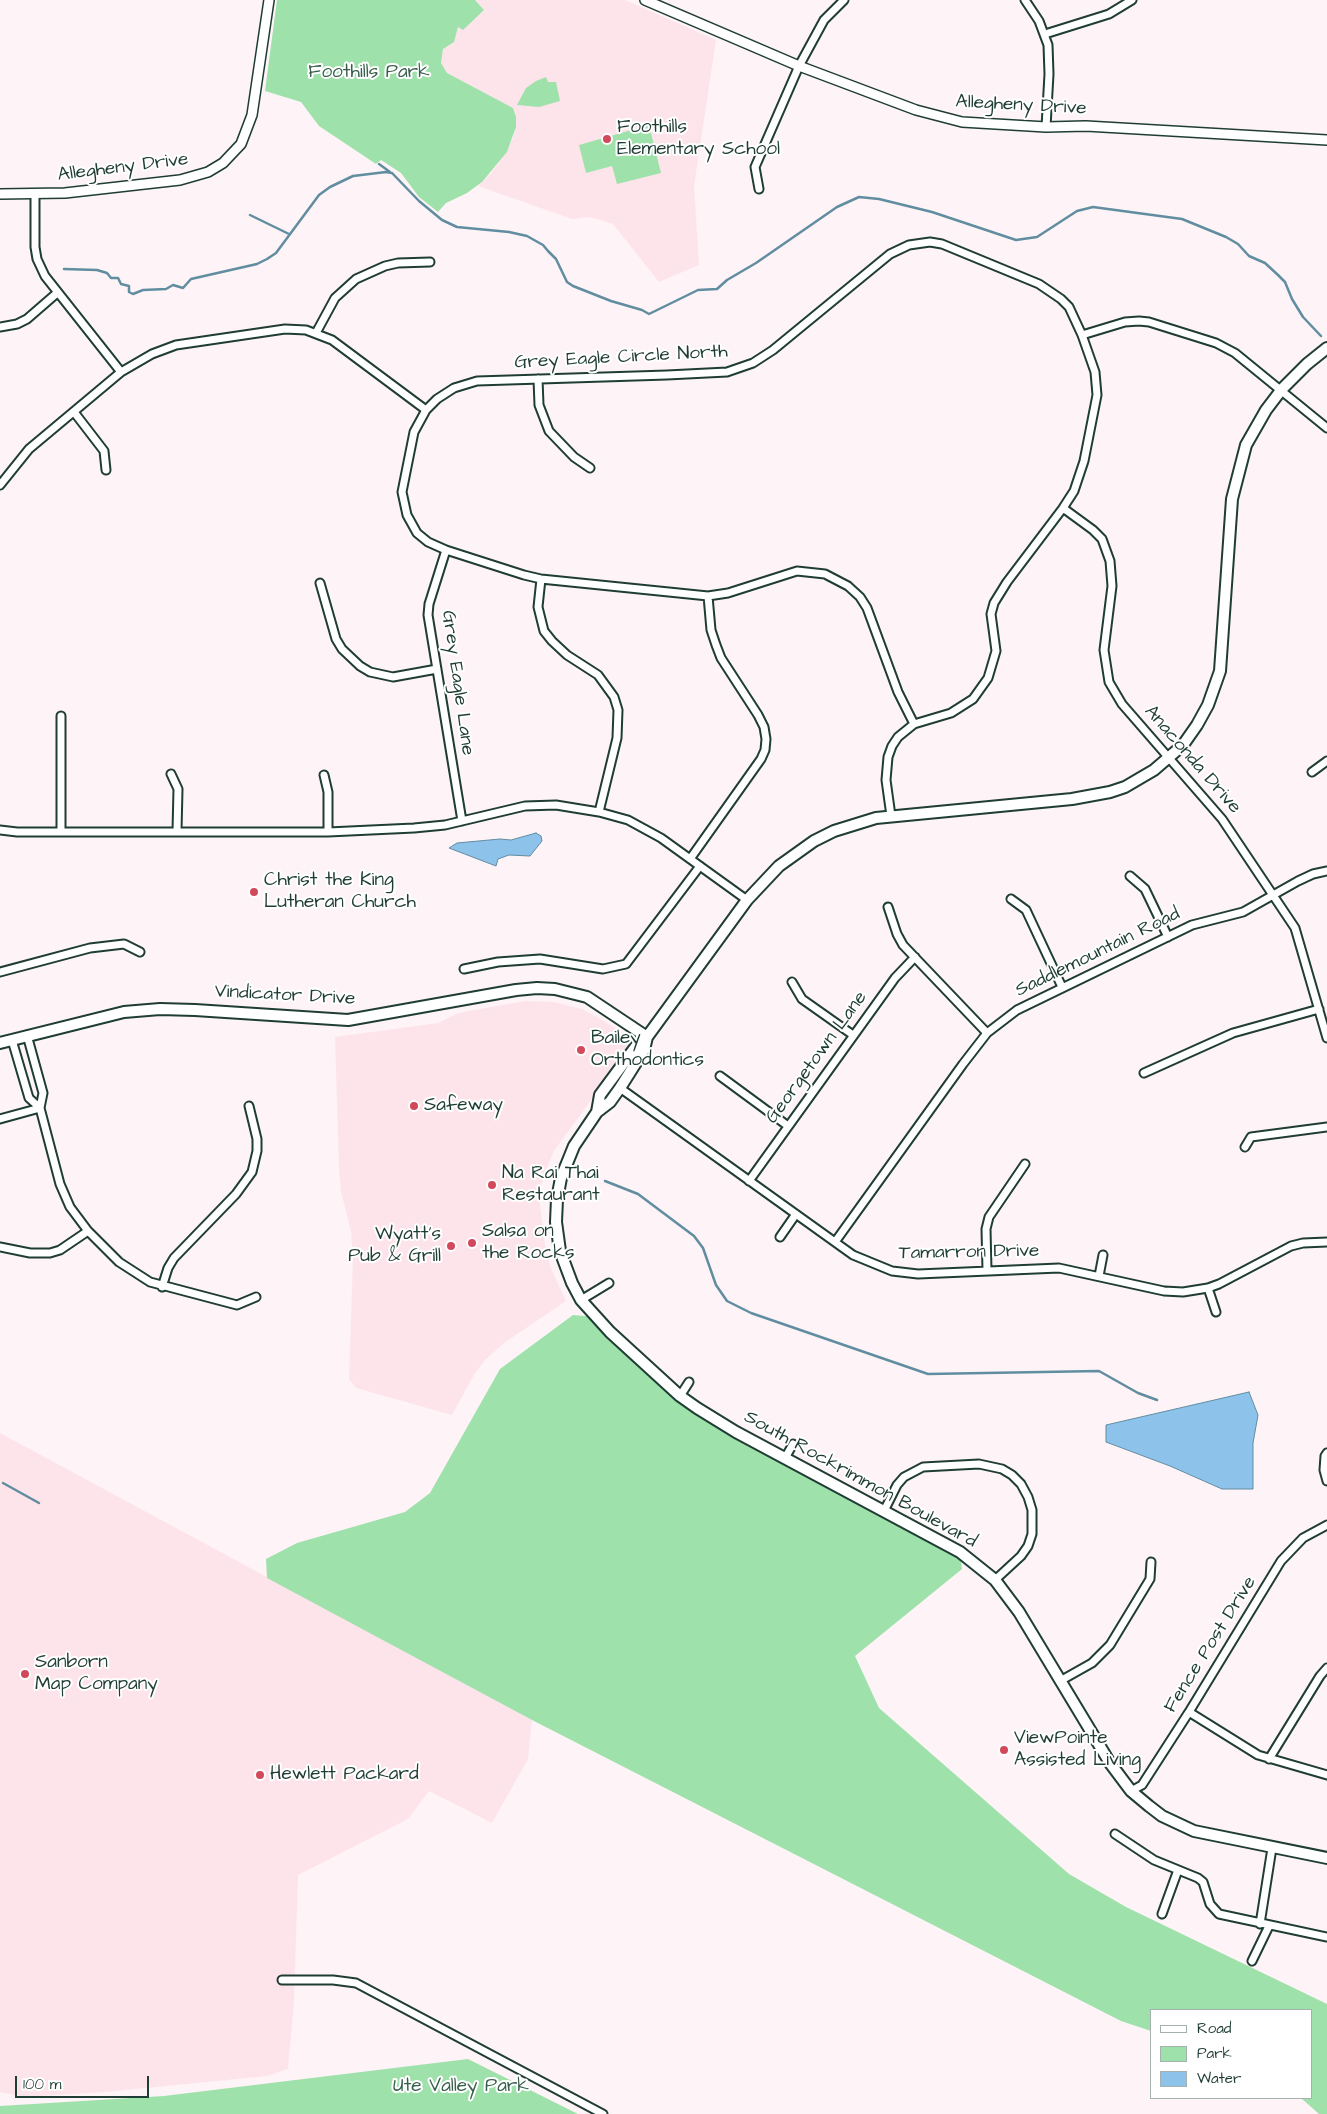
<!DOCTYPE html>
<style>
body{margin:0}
#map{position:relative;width:1327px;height:2114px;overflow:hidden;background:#fef3f6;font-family:"Architects Daughter",sans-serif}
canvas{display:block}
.legend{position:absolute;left:1150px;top:2009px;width:162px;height:90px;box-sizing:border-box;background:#fff;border:1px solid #a5b1ae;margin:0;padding:6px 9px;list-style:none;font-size:15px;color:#1f3d34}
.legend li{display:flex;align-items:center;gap:10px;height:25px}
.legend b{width:25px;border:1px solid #a5b1ae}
.scale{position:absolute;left:15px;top:2076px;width:134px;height:22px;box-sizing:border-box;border:2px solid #1f3d34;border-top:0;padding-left:6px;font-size:15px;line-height:18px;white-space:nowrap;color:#1f3d34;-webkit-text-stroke:4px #fff;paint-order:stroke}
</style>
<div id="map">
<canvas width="1327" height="2114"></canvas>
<ul class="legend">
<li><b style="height:6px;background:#fff"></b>Road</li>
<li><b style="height:14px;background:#9ee1ab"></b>Park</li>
<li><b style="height:14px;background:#8dc2ea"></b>Water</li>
</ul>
<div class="scale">100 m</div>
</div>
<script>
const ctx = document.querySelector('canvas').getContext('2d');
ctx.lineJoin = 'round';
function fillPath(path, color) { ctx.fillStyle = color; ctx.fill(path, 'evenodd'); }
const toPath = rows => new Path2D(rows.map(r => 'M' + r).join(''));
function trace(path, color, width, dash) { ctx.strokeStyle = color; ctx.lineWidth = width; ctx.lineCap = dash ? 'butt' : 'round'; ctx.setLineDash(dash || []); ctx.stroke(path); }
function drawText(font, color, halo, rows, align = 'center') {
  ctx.font = font + ' "Architects Daughter",sans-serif'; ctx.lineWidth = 4; ctx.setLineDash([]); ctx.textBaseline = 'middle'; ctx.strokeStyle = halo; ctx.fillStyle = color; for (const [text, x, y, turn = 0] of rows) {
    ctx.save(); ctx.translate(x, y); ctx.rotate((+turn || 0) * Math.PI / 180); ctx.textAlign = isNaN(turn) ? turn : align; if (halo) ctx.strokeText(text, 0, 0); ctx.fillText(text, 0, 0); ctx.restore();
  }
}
fillPath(toPath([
 [475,0,625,0,716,40,694,186,699,265,659,282,613,224,590,217,572,219,481,187,479,185,491,173,507,152,514,135,516,117,513,108,447,73,441,63,443,49,458,27,463,29,484,10],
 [525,1001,554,1002,582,1009,606,1022,628,1038,629,1044,628,1049,554,1151,544,1175,540,1191,540,1206,545,1244,550,1266,566,1301,504,1343,485,1360,475,1373,452,1415,356,1388,349,1379,353,1258,351,1231,341,1192,339,1169,335,1037,438,1023,458,1013],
 [0,1433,532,1720,528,1759,492,1823,429,1791,408,1819,298,1875,294,2002,288,2069,267,2076,105,2092,25,2097,0,2092]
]), '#fde4eb');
fillPath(toPath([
 [277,0,475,0,484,10,463,30,458,27,454,42,443,49,441,63,447,73,513,108,516,117,516,127,507,152,482,182,467,193,446,203,438,212,419,197,401,173,381,160,376,164,319,126,301,102,265,91],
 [546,77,548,82,556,82,560,101,539,107,517,105,526,88,536,81],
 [649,125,661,173,617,184,612,166,586,173,579,145],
 [573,1315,596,1317,697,1408,960,1552,962,1569,855,1656,879,1708,1069,1874,1126,1907,1327,2004,1327,2114,1319,2114,1301,2098,1311,2098,1311,2010,1151,2010,1151,2031,1121,2021,532,1720,267,1578,266,1559,297,1543,405,1512,430,1493,500,1369],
 [468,2059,578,2114,0,2114,0,2106,164,2096]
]), '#9ee1ab');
const water = toPath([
 [536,833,541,836,542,841,530,856,509,855,498,859,496,866,449,848,457,843,500,839,511,840,536,833],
 [1249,1392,1258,1415,1253,1443,1253,1489,1222,1489,1170,1466,1106,1442,1106,1425,1249,1392]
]);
fillPath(water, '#8dc2ea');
trace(water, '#618da1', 1);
trace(toPath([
 [379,164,390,172],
 [250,215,289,234],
 [64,269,97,270,107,273,111,278,118,278,121,284,129,286,129,292,133,294,143,290,166,289,173,285,183,288,191,279,257,264,267,259,276,253,319,195,330,187,353,176,386,172,392,173,419,201,442,220,457,227,509,232,527,236,543,245,548,251,556,259,567,282,573,286,611,301,642,310,649,314,698,290,717,289,727,280,756,263,837,207,859,197,879,199,932,212,1016,240,1037,237,1077,211,1093,207,1182,219,1226,237,1238,244,1249,256,1265,263,1278,275,1285,282,1292,299,1303,317,1321,336],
 [605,1181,638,1194,694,1236,703,1248,716,1285,727,1301,751,1313,928,1374,1099,1371,1138,1393,1157,1400],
 [3,1483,39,1503]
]), '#618da1', 2.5);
const minor = toPath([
 [1025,0,1039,21,1048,45,1049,74,1046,127],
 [1045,34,1109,14,1132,0],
 [759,189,755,167,799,66,824,20,844,0],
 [35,194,35,247,37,259,45,276,121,372],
 [930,242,942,244,1039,284,1061,299,1069,307,1082,335,1095,372,1097,395,1084,461,1074,491,1063,508,1007,582,994,603,991,614,996,651,988,678,973,699,951,713,914,724,898,692,867,608,860,597,848,586,825,574,797,571,728,593,708,596,541,579,524,575,446,550,428,542,417,533,407,515,402,492,414,432,426,410,437,399,454,388,477,381,667,375,727,372,753,363,773,350,890,254,909,245,930,242],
 [0,327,17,324,27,319,57,293],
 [316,333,335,298,356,279,385,266,398,263,430,262],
 [1082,335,1125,322,1139,321,1149,322,1216,343,1235,353,1327,428],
 [538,379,539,405,549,431,574,457,590,468],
 [74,412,104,451,106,470],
 [0,485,29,449,121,372,152,354,176,345,285,329,306,330,332,340,426,410],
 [1063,508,1093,530,1102,539,1110,561,1112,586,1104,650,1109,682,1122,704,1222,819,1295,928,1327,1038],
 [446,550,429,604,428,615,462,821],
 [541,579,538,607,544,631,552,641,567,655,598,675,614,697,618,710,617,738,599,812],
 [320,583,336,639,342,649,360,666,370,672,393,677,437,669],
 [61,716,61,831],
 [1312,772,1327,761],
 [171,774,178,789,177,831],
 [324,775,328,792,328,832],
 [891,816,886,780,888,757,892,746,898,737,914,724],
 [0,830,17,832,328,832,414,828,445,825,525,806,556,805,599,812,628,820,661,838,747,900],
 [690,859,761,759,765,750,766,739,764,727,758,715,721,658,716,645,711,630,708,596],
 [1130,876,1145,889,1168,937],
 [1011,899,1026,910,1062,987],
 [888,907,897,934,903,945,987,1033],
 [464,969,498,962,540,959,603,969,626,964,700,866],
 [0,972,90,948,124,944,140,952],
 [792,982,802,999,853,1035],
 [27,1035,43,1093,40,1108,60,1184,70,1207,88,1231,119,1262,150,1282,237,1305,256,1297],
 [12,1040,29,1098,40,1108],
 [1144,1073,1233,1033,1319,1009],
 [720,1076,788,1126],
 [620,1088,853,1255,892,1271,918,1274,1059,1268,1164,1291,1183,1292,1208,1288,1219,1284,1291,1246,1303,1243,1327,1242],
 [0,1119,40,1108],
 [1245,1147,1251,1137,1327,1127],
 [749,1181,895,978,915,957],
 [780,1237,796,1214],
 [835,1242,963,1064,987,1033,1017,1010,1192,925,1243,912,1298,881,1313,874,1327,871],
 [0,1247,30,1253,50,1253,60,1250,88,1231],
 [987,1270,986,1229,989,1217,1025,1164],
 [1099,1276,1103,1255],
 [162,1287,168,1268,174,1258,236,1194,252,1172,257,1151,257,1139,249,1106],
 [1208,1288,1216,1312],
 [581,1300,609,1283],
 [680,1396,689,1382],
 [1327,1453,1325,1456,1324,1470,1327,1481],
 [785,1458,793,1444],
 [884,1511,897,1485,904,1477,923,1467,979,1464,1002,1469,1012,1475,1021,1484,1028,1497,1032,1510,1032,1534,1028,1546,1021,1556,995,1580],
 [1060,1681,1092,1663,1110,1645,1150,1579,1151,1562],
 [1189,1712,1258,1755,1327,1775],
 [1269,1759,1320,1676,1327,1668],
 [1131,1791,1142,1785,1189,1712,1281,1561,1303,1538,1327,1525],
 [1115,1834,1154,1860,1198,1878,1203,1882,1210,1904,1219,1914,1327,1937],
 [1162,1914,1178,1870],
 [1260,1924,1272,1848],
 [1252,1961,1269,1926],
 [282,1980,333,1980,356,1983,603,2114]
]);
const tertiary = toPath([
 [645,0,799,66,916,110,962,122,1046,127,1086,126,1327,140],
 [0,194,65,193,180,180,208,172,223,163,241,144,252,115,269,0]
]);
const secondary = toPath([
 [647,1037,644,1050,620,1088,610,1102,597,1112,574,1146,561,1178,557,1199,556,1222,560,1251,572,1283,581,1300,610,1332,680,1396,697,1408,736,1432,960,1552,995,1580,1019,1612,1110,1763,1131,1791,1149,1806,1162,1816,1194,1831,1327,1858],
 [0,1043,124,1012,160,1009,195,1010,348,1020,516,990,537,988,555,989,587,997,647,1037],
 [597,1112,600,1095,637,1045,647,1037,747,900,779,866,814,841,834,831,876,818,1072,799,1110,792,1125,787,1154,770,1183,745,1197,725,1208,705,1220,671,1232,499,1246,445,1266,410,1282,389,1307,364,1327,348]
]);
trace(minor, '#1f3d34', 11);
trace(tertiary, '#1f3d34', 12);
trace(secondary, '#1f3d34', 14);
trace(minor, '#fff', 7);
trace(tertiary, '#fff', 9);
trace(secondary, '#fff', 10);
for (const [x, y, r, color] of [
 [607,139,5,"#d1495b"],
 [254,892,5,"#d1495b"],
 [581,1050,5,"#d1495b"],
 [414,1106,5,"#d1495b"],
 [492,1185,5,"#d1495b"],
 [472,1243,5,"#d1495b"],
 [451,1246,5,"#d1495b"],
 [25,1674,5,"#d1495b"],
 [1004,1750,5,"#d1495b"],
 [260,1775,5,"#d1495b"]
]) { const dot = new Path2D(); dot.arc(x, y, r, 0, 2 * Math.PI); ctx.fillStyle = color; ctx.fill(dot); trace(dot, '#fff', 2); }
drawText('19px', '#385e4c', '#fff', [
 ["Foothills Park",369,73],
 ["Ute Valley Park",461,2087]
]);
drawText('19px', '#1f3d34', '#fff', [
 ["Allegheny Drive",1021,106,3],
 ["Allegheny Drive",123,168,-7],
 ["Grey Eagle Circle North",621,358,-3],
 ["Grey Eagle Lane",457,683,82],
 ["Anaconda Drive",1192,760,49],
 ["Saddlemountain Road",1098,953,-26],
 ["Vindicator Drive",285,996,3],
 ["Georgetown Lane",817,1058,-54],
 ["Tamarron Drive",969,1253,-1],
 ["South Rockrimmon Boulevard",860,1480,29],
 ["Fence Post Drive",1211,1645,-58]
]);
drawText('19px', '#1f3d34', '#fff', [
 ["Foothills",617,128],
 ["Elementary School",617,150],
 ["Christ the King",264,881],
 ["Lutheran Church",264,903],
 ["Bailey",591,1039],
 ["Orthodontics",591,1061],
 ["Safeway",424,1106],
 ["Na Rai Thai",502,1174],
 ["Restaurant",502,1196],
 ["Salsa on",482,1232],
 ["the Rocks",482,1254],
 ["Wyatt's",441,1235,"right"],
 ["Pub & Grill",441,1257,"right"],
 ["Sanborn",35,1663],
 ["Map Company",35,1685],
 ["ViewPointe",1014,1739],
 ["Assisted Living",1014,1761],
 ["Hewlett Packard",270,1775]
], 'left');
</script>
